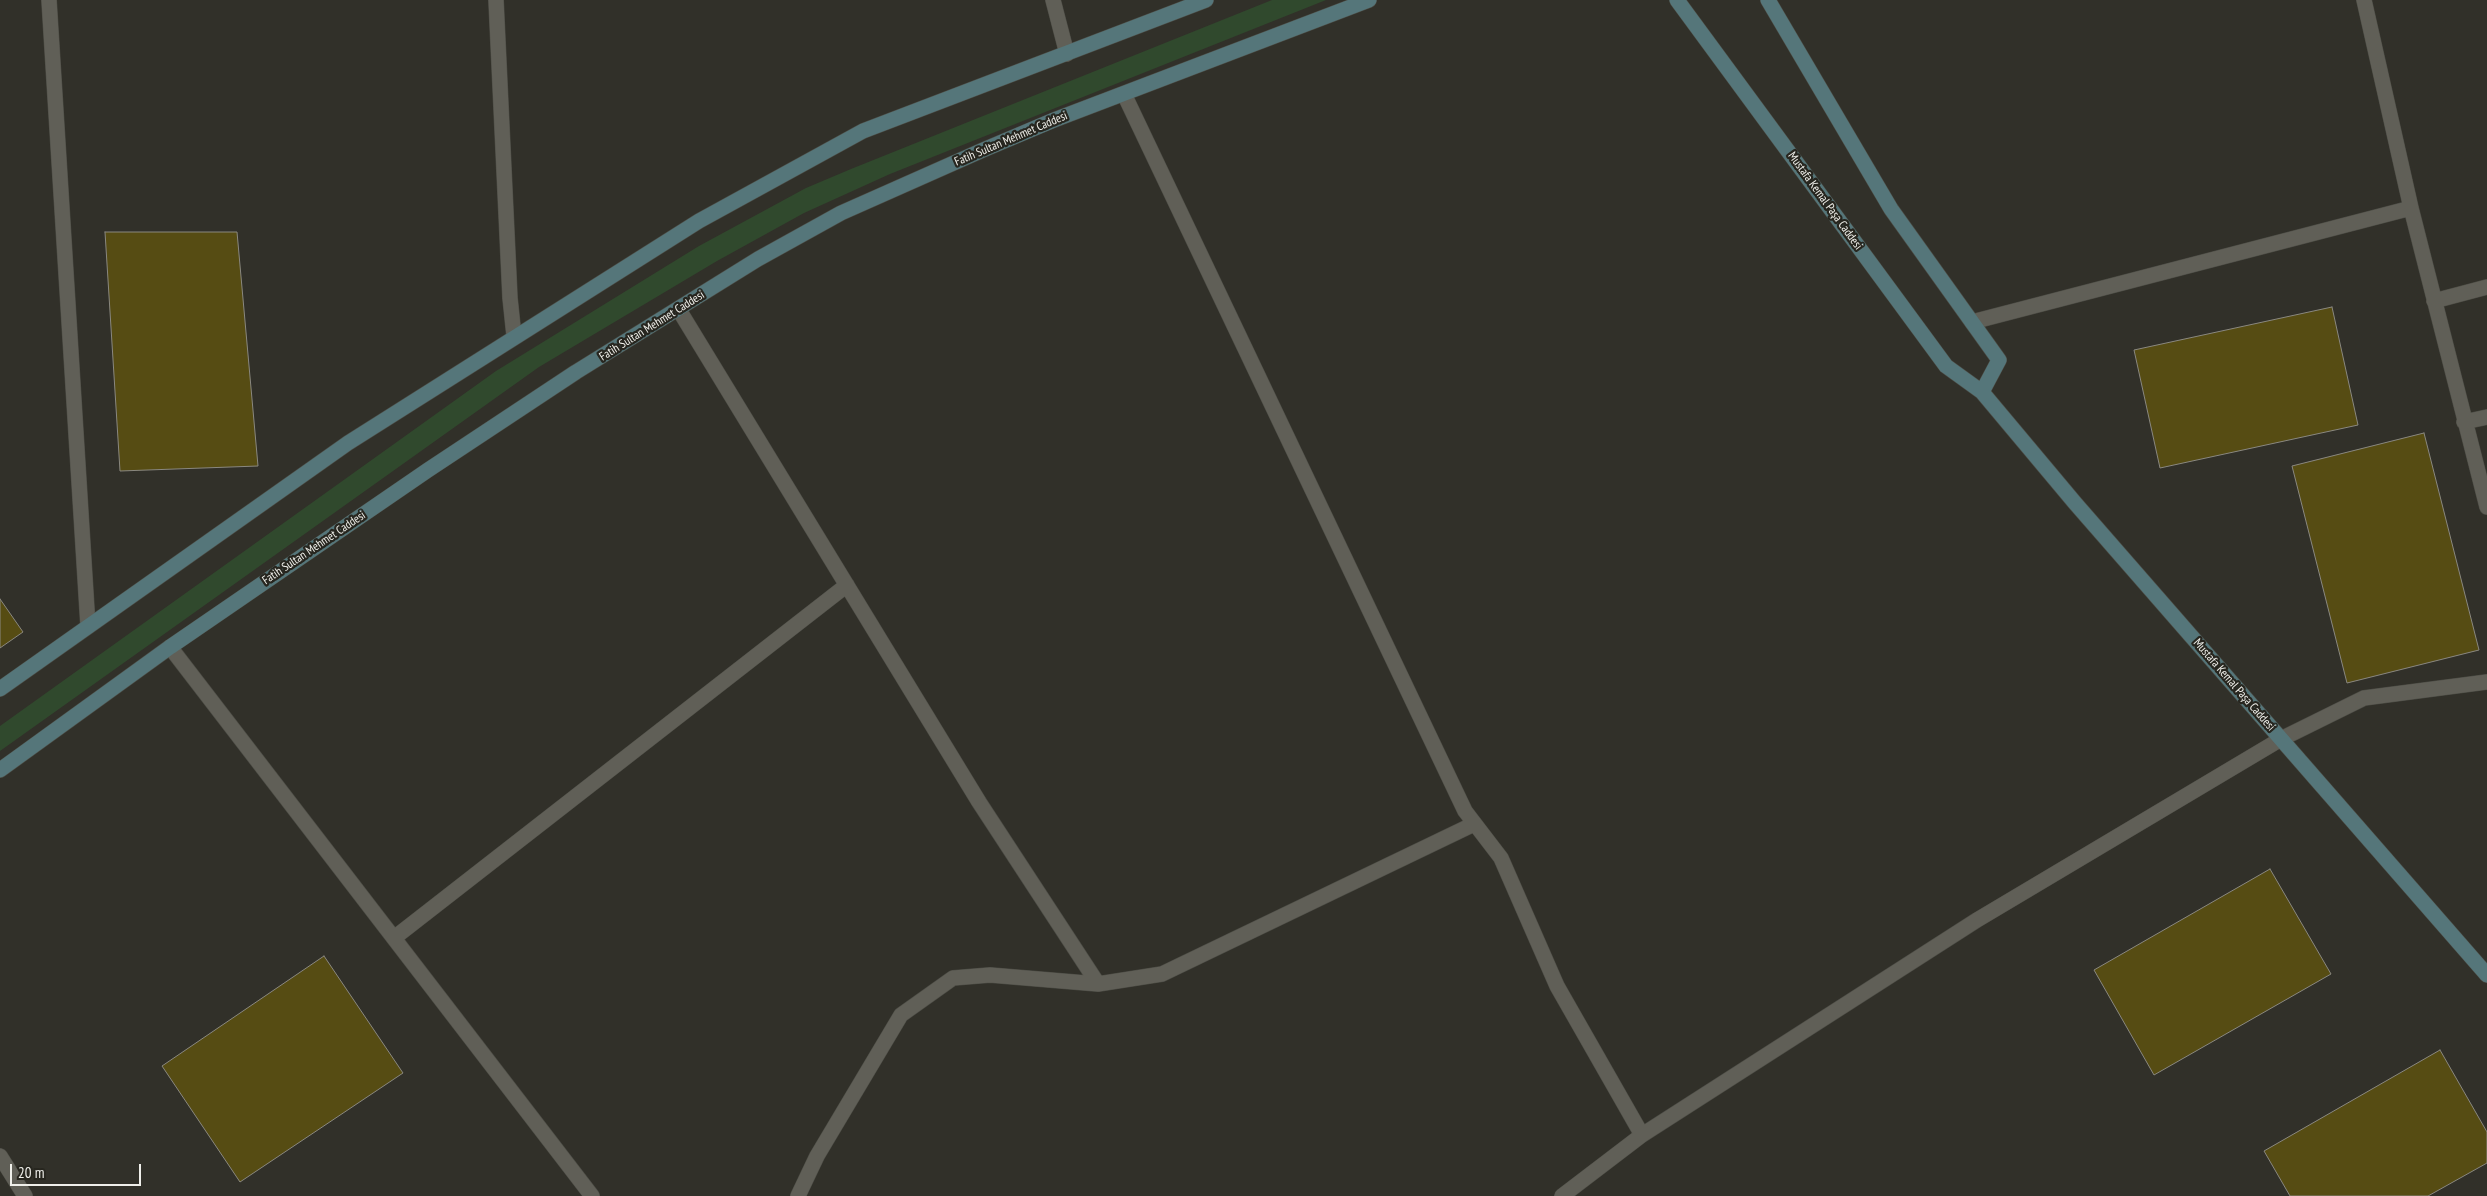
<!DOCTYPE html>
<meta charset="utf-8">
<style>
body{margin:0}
#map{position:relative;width:2487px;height:1196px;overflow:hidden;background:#313029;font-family:"PT Sans Narrow",sans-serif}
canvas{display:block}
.scale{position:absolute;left:10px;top:1164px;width:131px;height:22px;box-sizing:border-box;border:2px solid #efefea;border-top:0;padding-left:6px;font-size:15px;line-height:18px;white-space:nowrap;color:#efefea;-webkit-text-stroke:4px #27261f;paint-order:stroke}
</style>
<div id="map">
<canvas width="2487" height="1196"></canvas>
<div class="scale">20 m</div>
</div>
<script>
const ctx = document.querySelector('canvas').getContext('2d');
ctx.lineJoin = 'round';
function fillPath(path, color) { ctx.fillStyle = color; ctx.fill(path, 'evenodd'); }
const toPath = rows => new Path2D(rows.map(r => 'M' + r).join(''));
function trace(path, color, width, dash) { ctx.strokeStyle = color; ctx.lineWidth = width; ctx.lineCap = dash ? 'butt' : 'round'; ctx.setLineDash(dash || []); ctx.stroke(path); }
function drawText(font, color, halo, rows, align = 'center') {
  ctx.font = font + ' "PT Sans Narrow",sans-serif'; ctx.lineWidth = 4.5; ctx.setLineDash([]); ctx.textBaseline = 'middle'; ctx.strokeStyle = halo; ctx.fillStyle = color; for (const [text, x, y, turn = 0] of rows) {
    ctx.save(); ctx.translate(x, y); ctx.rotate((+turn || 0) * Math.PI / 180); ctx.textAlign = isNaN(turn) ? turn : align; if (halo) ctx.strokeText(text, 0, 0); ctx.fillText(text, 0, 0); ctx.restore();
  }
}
fillPath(toPath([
 [1272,0,1326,0,890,174,804,213,717,261,539,367,0,751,0,726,496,371,699,246,806,188,851,169]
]), '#30492d');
const building = toPath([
 [105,232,237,232,258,466,120,471,105,232],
 [2332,307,2358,425,2160,468,2134,350,2332,307],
 [2424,433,2479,650,2347,683,2292,466,2424,433],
 [0,599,23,632,0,648,0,599],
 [2270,869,2331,974,2154,1075,2094,970,2270,869],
 [324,956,403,1073,240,1182,162,1066,324,956],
 [2440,1050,2487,1132,2487,1163,2428,1196,2290,1196,2264,1151,2440,1050]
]);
fillPath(building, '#564c13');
trace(building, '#8a8880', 1);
const street = toPath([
 [49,0,88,626],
 [496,0,510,298,514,336],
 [1053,0,1067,54],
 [2364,0,2411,208,2487,507],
 [1124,94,1465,811,1501,858,1557,986,1642,1135],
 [2434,301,2487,287],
 [679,310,979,802,1098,984,1162,974,1474,824],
 [1972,322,2411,208],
 [2464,422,2487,417],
 [170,647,592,1196],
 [394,938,847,585],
 [0,1156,25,1196],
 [798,1196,817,1156,901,1015,953,978,990,975,1098,984],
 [1562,1196,1642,1135,1977,920,2281,739,2364,698,2487,682]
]);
const secondary = toPath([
 [1677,0,1946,366,1982,392,2075,503,2487,975],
 [1768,0,1891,209,1999,360,1982,392],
 [0,689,348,443,699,221,863,131,1206,0],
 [0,770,170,647,428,470,576,372,758,259,841,213,983,150,1054,120,1369,0]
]);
trace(street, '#4c4c45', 16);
trace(secondary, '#4c4c45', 16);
trace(street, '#605f57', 15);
trace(secondary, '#55767a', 15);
drawText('12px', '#efefea', '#27261f', [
 ["Fatih Sultan Mehmet Caddesi",1011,139,-23],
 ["Mustafa Kemal Paşa Caddesi",1825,201,54],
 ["Fatih Sultan Mehmet Caddesi",652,326,-32],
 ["Fatih Sultan Mehmet Caddesi",314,548,-34],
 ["Mustafa Kemal Paşa Caddesi",2234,685,49]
]);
</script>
